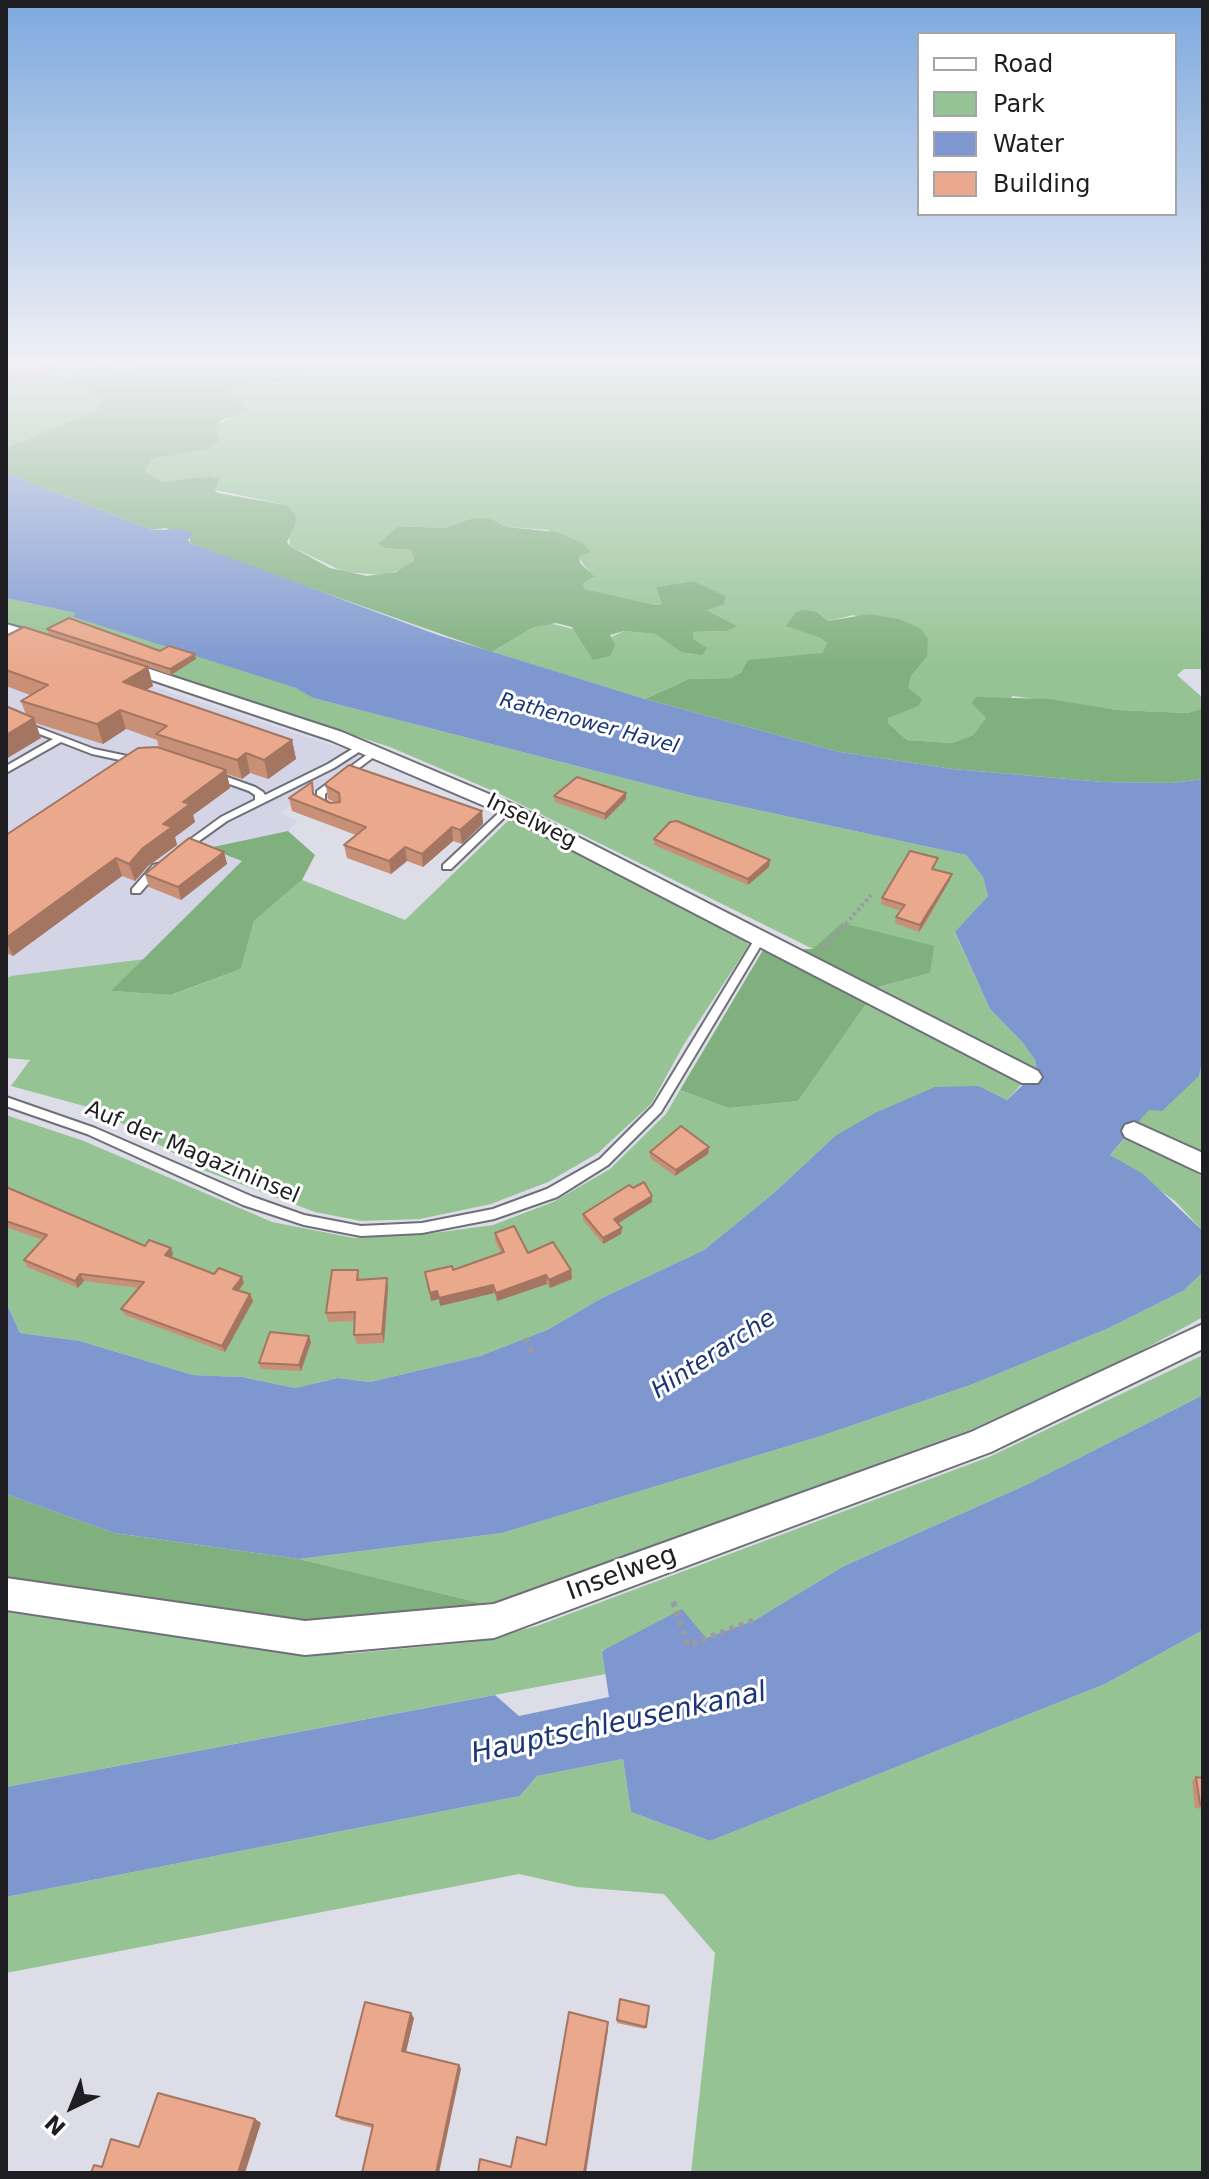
<!DOCTYPE html>
<style>
body{margin:0}
#map{position:relative;width:1209px;height:2179px;overflow:hidden;background:#dddde8;font-family:"DejaVu Sans",sans-serif}
canvas{display:block}
.frame{position:absolute;inset:0;border:8px solid #1e1e22;pointer-events:none}
.legend{position:absolute;left:917px;top:32px;width:260px;height:184px;box-sizing:border-box;background:#fff;border:2px solid #a5a5a7;margin:0;padding:10px 14px;list-style:none;font-size:24px;color:#1e1e22}
.legend li{display:flex;align-items:center;gap:16px;height:40px}
.legend b{width:40px;border:2px solid #a5a5a7}
.north{position:absolute;left:32px;top:2067px;width:80px;height:80px;-webkit-text-stroke:6px #fff;paint-order:stroke;rotate:223deg;font-size:22px;font-weight:700;line-height:32px;text-align:center;color:#1e1e22}
.north::after{content:'';display:block;margin:auto;width:28px;height:36px;background:#1e1e22;clip-path:polygon(50% 0,100% 100%,50% 72%,0 100%)}
</style>
<div id="map">
<canvas width="1209" height="2179"></canvas>
<div class="frame"></div>
<ul class="legend">
<li><b style="height:10px;background:#fff"></b>Road</li>
<li><b style="height:22px;background:#95c393"></b>Park</li>
<li><b style="height:22px;background:#7e98cf"></b>Water</li>
<li><b style="height:22px;background:#eaa88c"></b>Building</li>
</ul>
<div class="north">N</div>
</div>
<script>
const ctx = document.querySelector('canvas').getContext('2d');
ctx.lineJoin = 'round';
function fillPath(path, color) { ctx.fillStyle = color; ctx.fill(path, 'evenodd'); }
const toPath = rows => new Path2D(rows.map(r => 'M' + r).join(''));
function trace(path, color, width, dash) { ctx.strokeStyle = color; ctx.lineWidth = width; ctx.lineCap = dash ? 'butt' : 'round'; ctx.setLineDash(dash || []); ctx.stroke(path); }
function drawText(font, color, halo, rows, align = 'center') {
  ctx.font = font + ' "DejaVu Sans",sans-serif'; ctx.lineWidth = 6; ctx.setLineDash([]); ctx.textBaseline = 'middle'; ctx.strokeStyle = halo; ctx.fillStyle = color; for (const [text, x, y, turn = 0] of rows) {
    ctx.save(); ctx.translate(x, y); ctx.rotate((+turn || 0) * Math.PI / 180); ctx.textAlign = isNaN(turn) ? turn : align; if (halo) ctx.strokeText(text, 0, 0); ctx.fillText(text, 0, 0); ctx.restore();
  }
}
fillPath(toPath([
 [26,643,178,695,362,755,281,813,298,821,288,831,210,847,242,861,145,959,6,979,6,653]
]), '#d4d4e7');
fillPath(toPath([
 [298,364,1203,364,1203,669,1184,669,1177,675,1203,698,1203,708,1188,713,1117,710,1013,696,986,718,973,735,952,743,907,740,888,723,888,717,919,706,921,699,907,689,911,676,927,657,854,615,828,621,817,612,787,626,820,638,827,643,822,653,731,678,689,679,645,699,492,652,534,627,549,623,609,638,624,631,655,634,681,652,693,639,693,632,728,631,738,626,706,609,693,581,657,587,662,604,654,605,585,589,581,584,594,578,578,557,548,530,507,527,499,523,465,521,444,528,398,526,379,544,385,548,411,550,414,561,408,568,383,575,344,572,290,546,286,505,173,481,163,482,145,472,151,461,171,455,235,414,226,392,255,382,281,383],
 [6,367,80,368,66,382,88,389,103,402,93,412,6,448],
 [6,598,75,613,74,617,297,688,313,698,693,796,966,855,983,877,988,896,955,933,990,1009,1023,1043,1035,1060,1037,1071,1007,1054,993,1063,1025,1080,1007,1100,979,1086,835,1136,775,1192,704,1250,602,1298,547,1330,480,1356,370,1382,338,1378,295,1388,242,1377,193,1375,80,1341,20,1333,6,1302,6,1115,84,1141,272,1222,354,1238,426,1234,493,1225,553,1202,610,1169,666,1114,680,1090,728,1108,798,1101,878,987,930,973,813,949,500,794,390,747,6,622],
 [511,818,734,930,749,945,684,1044,651,1104,598,1153,548,1182,491,1204,420,1219,361,1221,315,1212,203,1170,99,1110,11,1086,30,1060,6,1058,6,979,11,976,145,959,112,991,172,995,241,969,254,921,302,880,405,920],
 [1203,1059,1203,1154,1138,1123,1149,1109,1199,1076],
 [1128,1135,1203,1177,1203,1231,1175,1201,1110,1155],
 [1203,1272,1203,1317,1132,1356,975,1428,489,1605,299,1559,502,1533,821,1436,973,1384,1109,1328,1183,1291],
 [1203,1355,1203,1395,1026,1485,844,1566,755,1620,706,1638,602,1650,606,1674,6,1787,6,1612,275,1649,346,1654,473,1642,537,1626,989,1457],
 [1203,1630,1203,2173,691,2173,715,1953,664,1894,577,1887,519,1874,6,1973,6,1897,520,1796,537,1776,623,1759,631,1812,710,1841,1105,1684]
]), '#95c393');
fillPath(toPath([
 [103,364,116,364,116,369,136,369,140,364,299,364,300,370,286,382,255,382,226,392,249,410,222,420,216,428,218,442,206,449,159,458,151,461,145,472,163,482,210,476,219,479,215,491,218,493,286,505,295,514,296,522,287,542,290,546,330,568,367,576,396,572,414,561,411,550,385,548,378,544,398,526,444,528,474,518,488,518,507,527,556,532,582,543,591,552,579,556,580,563,595,577,582,584,585,589,655,605,662,604,656,587,693,581,725,596,724,604,707,610,738,626,728,631,693,632,693,639,707,648,702,655,681,652,655,634,624,631,610,635,615,645,610,656,593,660,572,627,556,623,534,627,492,652,243,564,190,543,190,538,166,528,152,530,6,473,6,448,93,412,103,402,88,389,65,382,80,368],
 [804,610,817,612,828,621,870,614,899,619,921,629,928,639,927,657,911,676,908,688,922,699,919,706,888,718,888,723,907,740,952,743,973,735,986,718,972,703,976,697,1049,699,1117,710,1188,713,1203,708,1203,779,1172,783,1103,782,953,769,840,752,645,699,689,679,731,678,741,673,748,660,822,653,827,643,820,638,786,626,796,612],
 [288,831,315,855,302,880,254,921,241,969,171,995,111,991,242,861,208,848],
 [842,923,934,946,930,973,878,987,798,1101,728,1108,680,1090,763,950,813,949],
 [6,1494,114,1533,299,1559,489,1605,302,1624,6,1578]
]), '#80b07e');
fillPath(toPath([
 [6,473,152,530,184,529,193,535,188,540,190,543,438,635,645,699,840,752,953,769,1103,782,1172,783,1203,779,1203,1059,1199,1076,1162,1111,1149,1110,1110,1155,1143,1174,1203,1231,1203,1272,1183,1291,1109,1328,973,1384,821,1436,502,1533,299,1559,114,1533,6,1494,6,1302,20,1333,80,1341,193,1375,242,1377,295,1388,338,1378,370,1382,480,1356,547,1330,602,1298,704,1250,775,1192,835,1136,875,1113,935,1087,979,1086,1007,1100,1037,1071,1035,1060,1023,1043,990,1009,955,932,988,896,983,877,966,855,693,796,313,698,296,688,73,617,75,613,6,598],
 [1203,1395,1203,1630,1105,1684,710,1841,631,1812,623,1759,537,1776,520,1796,6,1897,6,1787,495,1695,519,1716,609,1697,602,1651,682,1609,706,1638,755,1620,844,1566,1026,1485]
]), '#7e98cf');
const service = toPath([
 [6,708,26,723,94,749,137,758,139,760,134,763,92,754,61,742,6,773,6,766,53,739,20,727,6,715,6,708],
 [362,743,365,744,365,748,334,768,227,821,185,851,182,852,177,849,221,817,255,800,255,795,249,791,210,777,210,773,216,773,255,787,263,792,265,795,328,764,362,743],
 [376,748,379,749,379,753,325,794,325,801,330,804,330,808,324,808,317,804,317,791,376,748],
 [508,806,513,809,511,811,451,869,443,869,443,865,505,807,508,806],
 [157,864,161,865,161,869,140,893,132,893,132,889,153,865,157,864],
 [761,934,766,937,661,1112,608,1165,557,1197,494,1219,422,1233,361,1236,304,1225,243,1205,87,1134,6,1106,6,1097,95,1128,253,1197,304,1215,361,1226,422,1223,493,1209,547,1189,600,1159,653,1106,756,937,761,934]
]);
const minor = toPath([
 [6,624,52,637,54,640,46,645,6,634,6,624],
 [119,659,342,732,515,805,1038,1071,1042,1077,1038,1083,1022,1083,501,813,330,740,113,667,113,661,119,659],
 [1134,1122,1203,1153,1203,1174,1125,1137,1122,1131,1125,1125,1134,1122],
 [1203,1324,1203,1349,991,1452,494,1638,305,1655,6,1610,6,1578,305,1621,494,1604,971,1432,1203,1324]
]);
trace(service, '#6f6f79', 4);
trace(minor, '#6f6f79', 4);
trace(toPath([
 [822,951,871,895]
]), '#9a9aa2', 4, [3, 3]);
trace(toPath([
 [526,1338,532,1353],
 [673,1602,688,1645,755,1620]
]), '#9a9aa2', 6, [5, 5]);
fillPath(service, '#fff');
fillPath(minor, '#fff');
fillPath(toPath([
 [6,364,59,364,42,379,23,378],
 [47,629,160,651,195,654,196,659,171,675,148,667,153,686,146,690,292,740,296,759,268,779,250,773,242,779,227,774,230,788,193,815,195,822,175,837,177,845,148,866,135,881,122,876,13,956,6,953,6,835,159,748,157,740,126,729,103,744,35,723,41,738,26,715,21,701,30,695,6,686,6,636,49,635],
 [326,786,482,811,483,824,462,844,453,841,423,867,407,861,391,874,347,858,344,845,356,835,292,811,289,798,314,794,330,803,334,802,328,799],
 [554,796,626,799,605,820,555,802],
 [654,839,769,867,748,885,654,845],
 [224,852,227,864,181,900,149,887,145,874],
 [938,858,933,869,950,880,925,924,919,932,895,923,896,917,901,911,881,904,882,898],
 [709,1147,708,1154,675,1176,650,1158,650,1152],
 [6,1187,145,1246,173,1254,171,1257,214,1274,244,1283,239,1290,250,1294,253,1301,225,1352,125,1315,121,1309,139,1288,84,1281,78,1288,27,1267,24,1260,43,1240,6,1227],
 [633,1188,652,1196,652,1202,618,1223,622,1228,621,1234,603,1244,583,1220,583,1214],
 [495,1233,528,1253,571,1270,572,1279,550,1288,547,1284,497,1301,494,1293,440,1306,439,1299,431,1301,425,1272,453,1270,501,1253,495,1241],
 [358,1270,360,1280,388,1287,384,1343,357,1344,354,1335,355,1321,328,1322,326,1313],
 [309,1336,311,1342,301,1371,261,1369,259,1363],
 [1196,1777,1203,1778,1203,1809,1195,1808,1192,1781],
 [620,1999,649,2006,645,2029,617,2023],
 [414,2018,406,2052,459,2065,461,2069,373,2128,341,2120,336,2116]
]), '#c99078');
fillPath(toPath([
 [48,364,59,364,42,379,40,371],
 [21,371,23,378,6,385,6,376],
 [195,654,196,659,171,675,170,669],
 [148,667,153,686,128,701,123,682],
 [120,710,126,729,103,744,97,724],
 [34,718,41,738,6,759,6,735],
 [292,740,296,759,268,779,264,760],
 [246,753,250,773,242,779,237,760],
 [226,770,230,788,193,815,195,822,175,837,177,845,148,866,135,881,129,864,183,802],
 [626,793,626,799,605,820,605,814],
 [482,811,483,824,462,844,460,830],
 [452,827,453,841,423,867,422,854],
 [405,847,407,861,391,874,389,861],
 [224,852,227,864,181,900,178,887],
 [116,858,122,876,13,956,6,941,6,938],
 [770,860,769,867,748,885,748,879],
 [952,874,950,880,919,932,920,925],
 [709,1147,708,1154,675,1176,676,1170],
 [652,1196,652,1202,614,1226,614,1219],
 [622,1228,621,1234,603,1244,603,1238],
 [171,1248,173,1254,167,1262,165,1255],
 [571,1270,572,1279,550,1288,549,1280],
 [80,1274,84,1281,78,1288,75,1281],
 [546,1275,547,1284,497,1301,496,1293],
 [242,1277,244,1283,235,1295,233,1289],
 [387,1278,388,1287,384,1343,382,1334],
 [493,1285,494,1293,440,1306,439,1298],
 [437,1291,439,1299,431,1301,430,1293],
 [250,1294,253,1301,225,1352,222,1346],
 [309,1336,311,1342,301,1371,299,1365],
 [411,2013,414,2018,405,2056,402,2051],
 [608,2022,608,2030,586,2173,584,2173],
 [459,2065,461,2069,439,2173,436,2173],
 [255,2119,261,2123,245,2173,238,2173]
]), '#a47662');
const building = toPath([
 [6,364,48,364,40,371,21,371,6,376,6,364],
 [69,618,160,651,169,646,195,654,170,669,47,629,69,618],
 [24,627,148,667,123,682,292,740,264,760,246,753,237,760,156,734,167,726,120,710,97,724,21,701,48,685,6,670,6,636,24,627],
 [8,707,34,718,6,735,6,708,8,707],
 [157,747,226,770,183,802,190,804,163,824,172,827,143,848,129,864,116,858,6,938,6,835,138,748,157,747],
 [349,765,482,811,460,830,452,827,422,854,405,847,389,861,344,845,366,827,289,798,312,782,313,794,330,803,340,802,339,793,326,786,326,783,349,765],
 [577,777,626,793,605,814,554,796,577,777],
 [677,821,770,860,748,879,654,839,670,822,677,821],
 [189,838,224,852,178,887,145,874,189,838],
 [910,851,938,858,932,869,952,874,920,925,896,917,905,905,882,898,910,851],
 [681,1126,709,1147,676,1170,650,1152,681,1126],
 [644,1182,652,1196,614,1219,622,1228,603,1238,583,1214,629,1185,633,1188,644,1182],
 [6,1187,145,1246,149,1240,171,1248,165,1255,214,1274,219,1268,242,1277,233,1289,250,1294,222,1346,121,1309,144,1282,80,1274,75,1281,24,1260,47,1235,6,1221,6,1187],
 [514,1226,528,1253,553,1242,571,1270,549,1280,546,1275,496,1293,493,1285,439,1298,437,1291,430,1293,425,1272,452,1266,453,1270,504,1252,495,1233,514,1226],
 [332,1270,358,1270,357,1280,387,1278,382,1334,354,1335,355,1312,326,1313,332,1270],
 [270,1332,309,1336,299,1365,259,1363,270,1332],
 [1196,1777,1203,1778,1203,1804,1200,1804,1196,1777],
 [620,1999,649,2006,646,2027,617,2020,620,1999],
 [365,2002,411,2013,402,2051,459,2065,436,2173,362,2173,373,2125,336,2116,365,2002],
 [569,2012,608,2022,584,2173,478,2173,480,2159,511,2167,517,2137,546,2145,569,2012],
 [158,2093,255,2119,238,2173,91,2173,94,2165,102,2167,111,2139,139,2147,158,2093]
]);
fillPath(building, '#eaa88c');
trace(building, '#a47662', 2);
const sky = ctx.createLinearGradient(0, 0, 0, 669);
sky.addColorStop(0, '#7da9de');
sky.addColorStop(0.54, '#f0f0f5');
sky.addColorStop(1, '#f0f0f500');
ctx.fillStyle = sky;
ctx.fillRect(0, 0, 1209, 669);
drawText('italic 20px', '#1b3576', '#fff', [
 ["Rathenower Havel",589,724,15]
]);
drawText('22px', '#1e1e22', '#fff', [
 ["Inselweg",531,822,26],
 ["Auf der Magazininsel",192,1153,23]
]);
drawText('italic 24px', '#1b3576', '#fff', [
 ["Hinterarche",714,1355,-33]
]);
drawText('26px', '#1e1e22', '#fff', [
 ["Inselweg",622,1574,-20]
]);
drawText('italic 28px', '#1b3576', '#fff', [
 ["Hauptschleusenkanal",619,1724,-12]
]);
</script>
